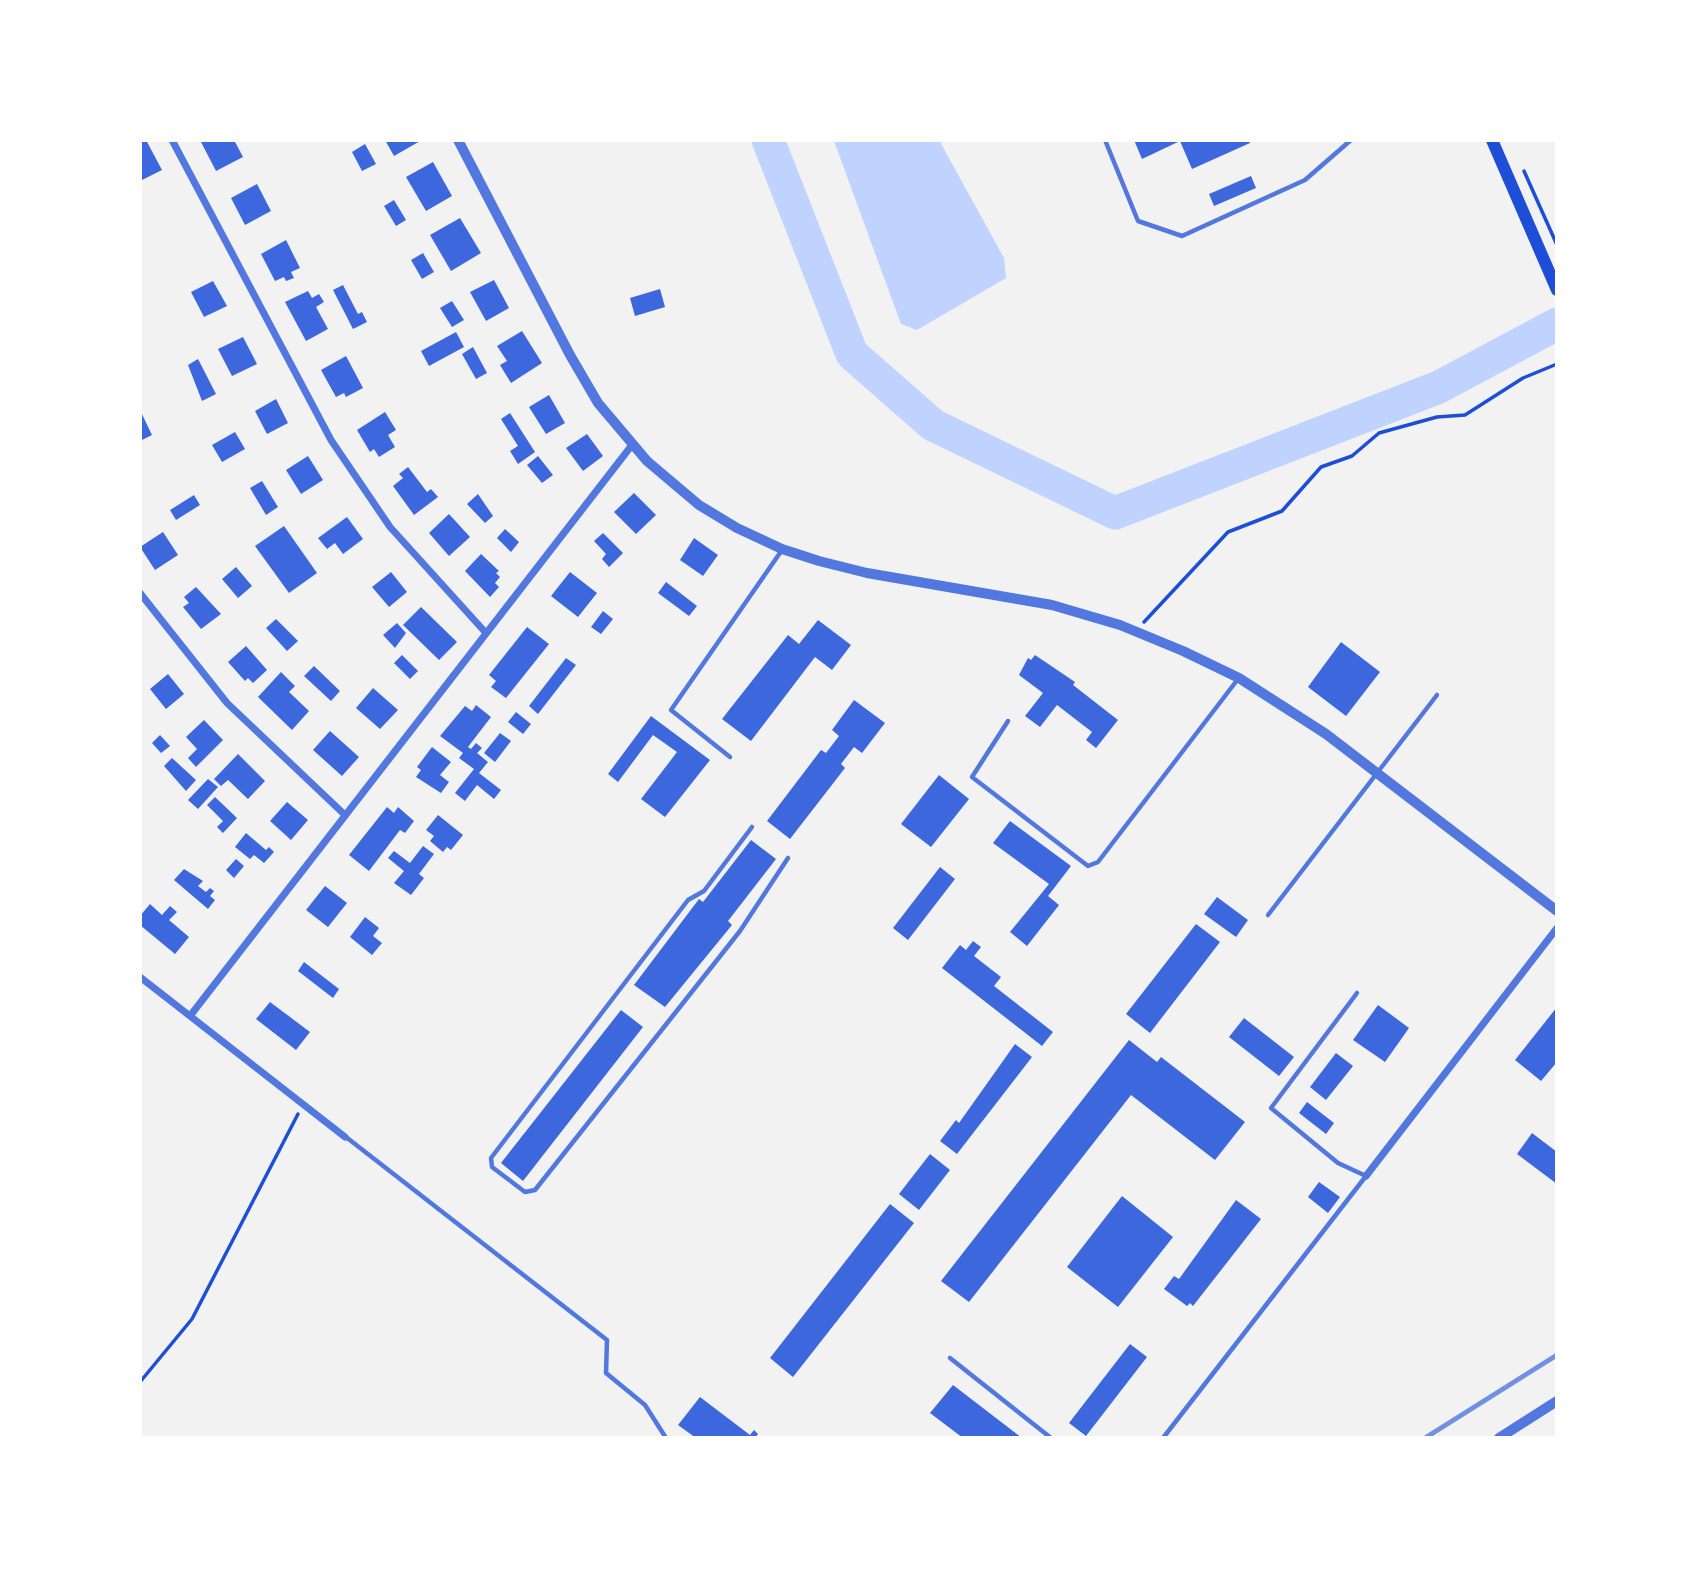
<!DOCTYPE html>
<style>
body{margin:0}
#map{position:relative;width:1697px;height:1578px;overflow:hidden;background:#f2f2f2;font-family:"Source Serif 4",serif}
canvas{display:block}
.frame{position:absolute;inset:0;border:142px solid #fff;pointer-events:none}
</style>
<div id="map">
<canvas width="1697" height="1578"></canvas>
<div class="frame"></div>
</div>
<script>
const ctx = document.querySelector('canvas').getContext('2d');
ctx.lineJoin = 'round';
function fillPath(path, color) { ctx.fillStyle = color; ctx.fill(path, 'evenodd'); }
const toPath = rows => new Path2D(rows.map(r => 'M' + r).join(''));
function trace(path, color, width, dash) { ctx.strokeStyle = color; ctx.lineWidth = width; ctx.lineCap = dash ? 'butt' : 'round'; ctx.setLineDash(dash || []); ctx.stroke(path); }
fillPath(toPath([
 [939,140,1004,258,1006,278,917,330,901,324,834,141]
]), '#bfd3fe');
trace(toPath([
 [768,140,852,354,933,425,1115,513,1439,387,1557,324]
]), '#bfd3fe', 33);
fillPath(toPath([
 [146,140,162,170,140,181,140,141],
 [205,140,234,140,243,157,216,171,201,142],
 [385,140,422,140,394,156],
 [1134,140,1249,140,1250,143,1192,169,1180,141,1142,159],
 [365,144,376,164,362,171,352,152],
 [433,162,452,196,426,211,406,177],
 [1251,176,1256,188,1214,206,1209,194],
 [257,184,271,211,245,225,231,198],
 [394,200,406,220,396,226,384,206],
 [460,218,481,253,451,271,430,235],
 [286,240,300,268,291,272,294,278,286,281,284,277,275,281,261,254],
 [423,253,434,272,422,279,411,260],
 [494,280,509,308,486,321,470,292],
 [213,281,227,306,204,317,191,292],
 [343,285,358,314,362,312,367,322,353,329,333,290],
 [660,289,665,307,635,316,630,298],
 [308,291,312,298,319,294,324,302,316,307,328,329,306,341,285,302],
 [452,301,464,320,452,327,440,308],
 [522,331,542,363,511,383,500,365,507,361,497,346],
 [456,332,464,347,429,366,421,351],
 [243,337,257,364,232,376,218,349],
 [473,347,487,373,476,379,462,354],
 [346,356,363,388,346,397,344,393,336,397,321,370],
 [198,359,216,394,202,401,188,365],
 [549,395,565,423,546,434,529,407],
 [276,399,288,423,267,434,255,411],
 [140,410,152,435,140,441],
 [385,412,396,430,388,435,395,447,379,457,374,449,370,452,357,430],
 [510,413,535,452,518,464,510,451,518,446,501,419],
 [235,432,245,449,222,462,212,445],
 [587,434,603,456,583,471,566,448],
 [308,456,323,480,301,494,286,470],
 [538,456,553,475,542,483,527,465],
 [408,467,427,492,431,489,438,497,414,515,393,486,403,478,399,474],
 [262,481,278,507,266,515,250,488],
 [634,493,656,515,636,534,614,512],
 [478,494,493,516,485,523,467,504],
 [194,495,200,505,176,520,170,510],
 [449,514,470,537,449,556,429,533],
 [347,517,363,539,343,554,335,543,327,549,318,538],
 [284,526,317,573,289,593,255,546],
 [505,529,519,542,511,552,497,538],
 [163,532,178,555,155,570,140,547],
 [603,533,623,553,609,567,602,559,606,554,594,541],
 [694,538,718,555,703,576,680,560],
 [481,554,499,571,496,573,500,577,495,583,499,587,490,597,465,571],
 [236,567,252,586,238,598,222,579],
 [391,572,407,592,389,607,372,587],
 [570,572,597,593,578,617,551,596],
 [666,582,697,606,689,616,658,593],
 [196,587,221,614,201,629,183,607,189,603,184,597],
 [421,607,457,642,439,660,403,625],
 [603,611,613,619,601,634,591,627],
 [276,619,298,641,287,651,266,628],
 [818,620,851,645,832,670,815,657,751,741,722,719,788,635,799,644],
 [397,623,406,633,395,648,383,635],
 [527,627,549,644,506,698,491,687,496,681,489,675],
 [1341,642,1380,672,1346,716,1308,687],
 [246,646,267,670,253,683,248,678,245,681,228,662],
 [402,655,418,671,410,679,394,663],
 [1035,655,1075,682,1073,685,1118,720,1096,748,1086,740,1092,732,1057,705,1040,727,1025,716,1043,693,1019,675,1028,658,1031,660],
 [566,658,576,665,538,714,529,706],
 [314,666,340,691,331,701,304,676],
 [281,672,295,686,289,692,309,711,292,730,258,697],
 [168,674,184,694,166,709,150,689],
 [373,688,398,710,380,729,356,708],
 [854,700,885,723,862,753,854,747,841,764,845,768,790,839,767,821,821,750,826,753,839,736,832,730],
 [476,705,491,717,468,747,471,749,476,743,482,748,477,753,488,762,479,773,501,790,494,799,477,785,465,801,455,793,474,769,459,758,463,753,440,736,465,706,472,711],
 [516,712,531,724,523,734,508,722],
 [651,716,710,760,665,817,641,799,677,752,653,735,618,782,608,774],
 [204,720,223,740,196,767,188,758,197,749,186,737],
 [330,731,359,757,342,776,313,750],
 [500,733,511,741,495,762,484,753],
 [160,735,170,746,161,753,152,743],
 [432,747,451,762,440,775,449,782,441,793,416,777,421,770,417,767],
 [238,754,265,781,248,799,228,780,221,786,214,779],
 [172,758,196,780,186,791,164,766],
 [939,775,969,799,931,847,901,824],
 [208,779,218,787,198,809,188,800],
 [215,797,237,818,223,833,217,827,223,821,207,805],
 [287,802,308,820,291,840,270,821],
 [387,807,394,813,398,807,414,821,405,833,400,830,369,871,349,855],
 [438,815,463,835,451,850,447,847,443,852,430,841,434,836,426,830],
 [1010,821,1071,866,1048,896,1059,905,1027,946,1010,932,1049,884,993,843],
 [246,833,266,850,269,847,274,852,264,863,254,855,250,859,235,847],
 [751,840,776,859,728,921,732,925,665,1007,634,985,699,899,703,902],
 [423,846,434,854,419,874,424,878,411,895,394,883,404,871,388,858,394,851,410,863],
 [236,859,244,866,234,878,226,870],
 [940,867,955,879,908,940,893,928],
 [184,869,203,881,198,886,206,892,210,888,214,891,210,896,215,900,208,909,174,880],
 [325,886,347,903,328,927,306,910],
 [1217,897,1248,920,1236,937,1204,914],
 [150,904,162,915,170,906,177,912,169,920,189,937,175,954,140,925,140,916],
 [365,917,379,928,373,936,382,943,372,955,350,937],
 [1196,924,1220,942,1150,1033,1126,1014],
 [973,941,981,947,974,956,1001,977,994,986,1053,1032,1042,1046,942,968,960,945,966,950],
 [304,962,339,989,333,998,298,971],
 [270,1002,310,1032,296,1050,256,1019],
 [1378,1005,1409,1028,1385,1062,1353,1040],
 [1557,1007,1557,1062,1541,1081,1515,1060],
 [621,1010,643,1027,523,1181,501,1163],
 [1244,1018,1294,1057,1279,1076,1229,1037],
 [1129,1040,1157,1062,1161,1057,1245,1122,1215,1160,1131,1095,969,1302,941,1281],
 [1015,1044,1032,1057,957,1154,940,1141,956,1120,959,1123],
 [1336,1053,1353,1066,1326,1100,1310,1087],
 [1307,1102,1334,1123,1326,1134,1299,1113],
 [1532,1133,1557,1152,1557,1184,1517,1154],
 [930,1154,950,1170,919,1210,899,1194],
 [1319,1182,1340,1197,1328,1213,1308,1197],
 [1122,1196,1173,1237,1118,1307,1067,1267],
 [1236,1200,1261,1219,1193,1306,1190,1303,1187,1306,1164,1289,1174,1276,1179,1279],
 [890,1204,914,1223,793,1377,770,1358],
 [1130,1344,1147,1357,1086,1436,1069,1423],
 [953,1385,1022,1438,963,1438,930,1413],
 [700,1397,750,1435,754,1430,758,1434,755,1438,696,1438,678,1425]
]), '#3d67dc');
trace(toPath([
 [1524,171,1557,245],
 [1144,622,1228,532,1282,511,1321,467,1352,456,1379,433,1437,417,1465,415,1523,378,1557,364],
 [140,1382,192,1319,298,1114]
]), '#1d4ed8', 3.5);
trace(toPath([
 [1105,140,1138,221,1182,236,1305,180,1351,140],
 [1008,721,972,777,1088,866,1098,862,1238,679],
 [730,757,671,710,782,550],
 [752,827,704,891,688,900,491,1158,492,1167,525,1192,535,1190,740,931,788,858],
 [1268,915,1437,695],
 [346,1137,607,1340,606,1373,645,1405,666,1438],
 [950,1358,1051,1438],
 [1163,1438,1366,1176,1338,1163,1271,1108,1357,993]
]), '#5277de', 4.5);
trace(toPath([
 [172,140,331,440,390,527,486,633],
 [140,593,227,703,345,815],
 [140,977,345,1137],
 [190,1016,632,445],
 [1366,1176,1557,928]
]), '#5277de', 7);
trace(toPath([
 [458,140,570,355,598,403,647,461,699,505,737,528,782,549,819,561,867,573,1052,605,1120,625,1183,651,1239,678,1326,734,1557,911],
 [1499,1438,1557,1401]
]), '#5277de', 10);
trace(toPath([
 [1492,140,1557,290]
]), '#1d4ed8', 12);
trace(toPath([
 [1425,1438,1557,1355]
]), '#7290e2', 5);
</script>
